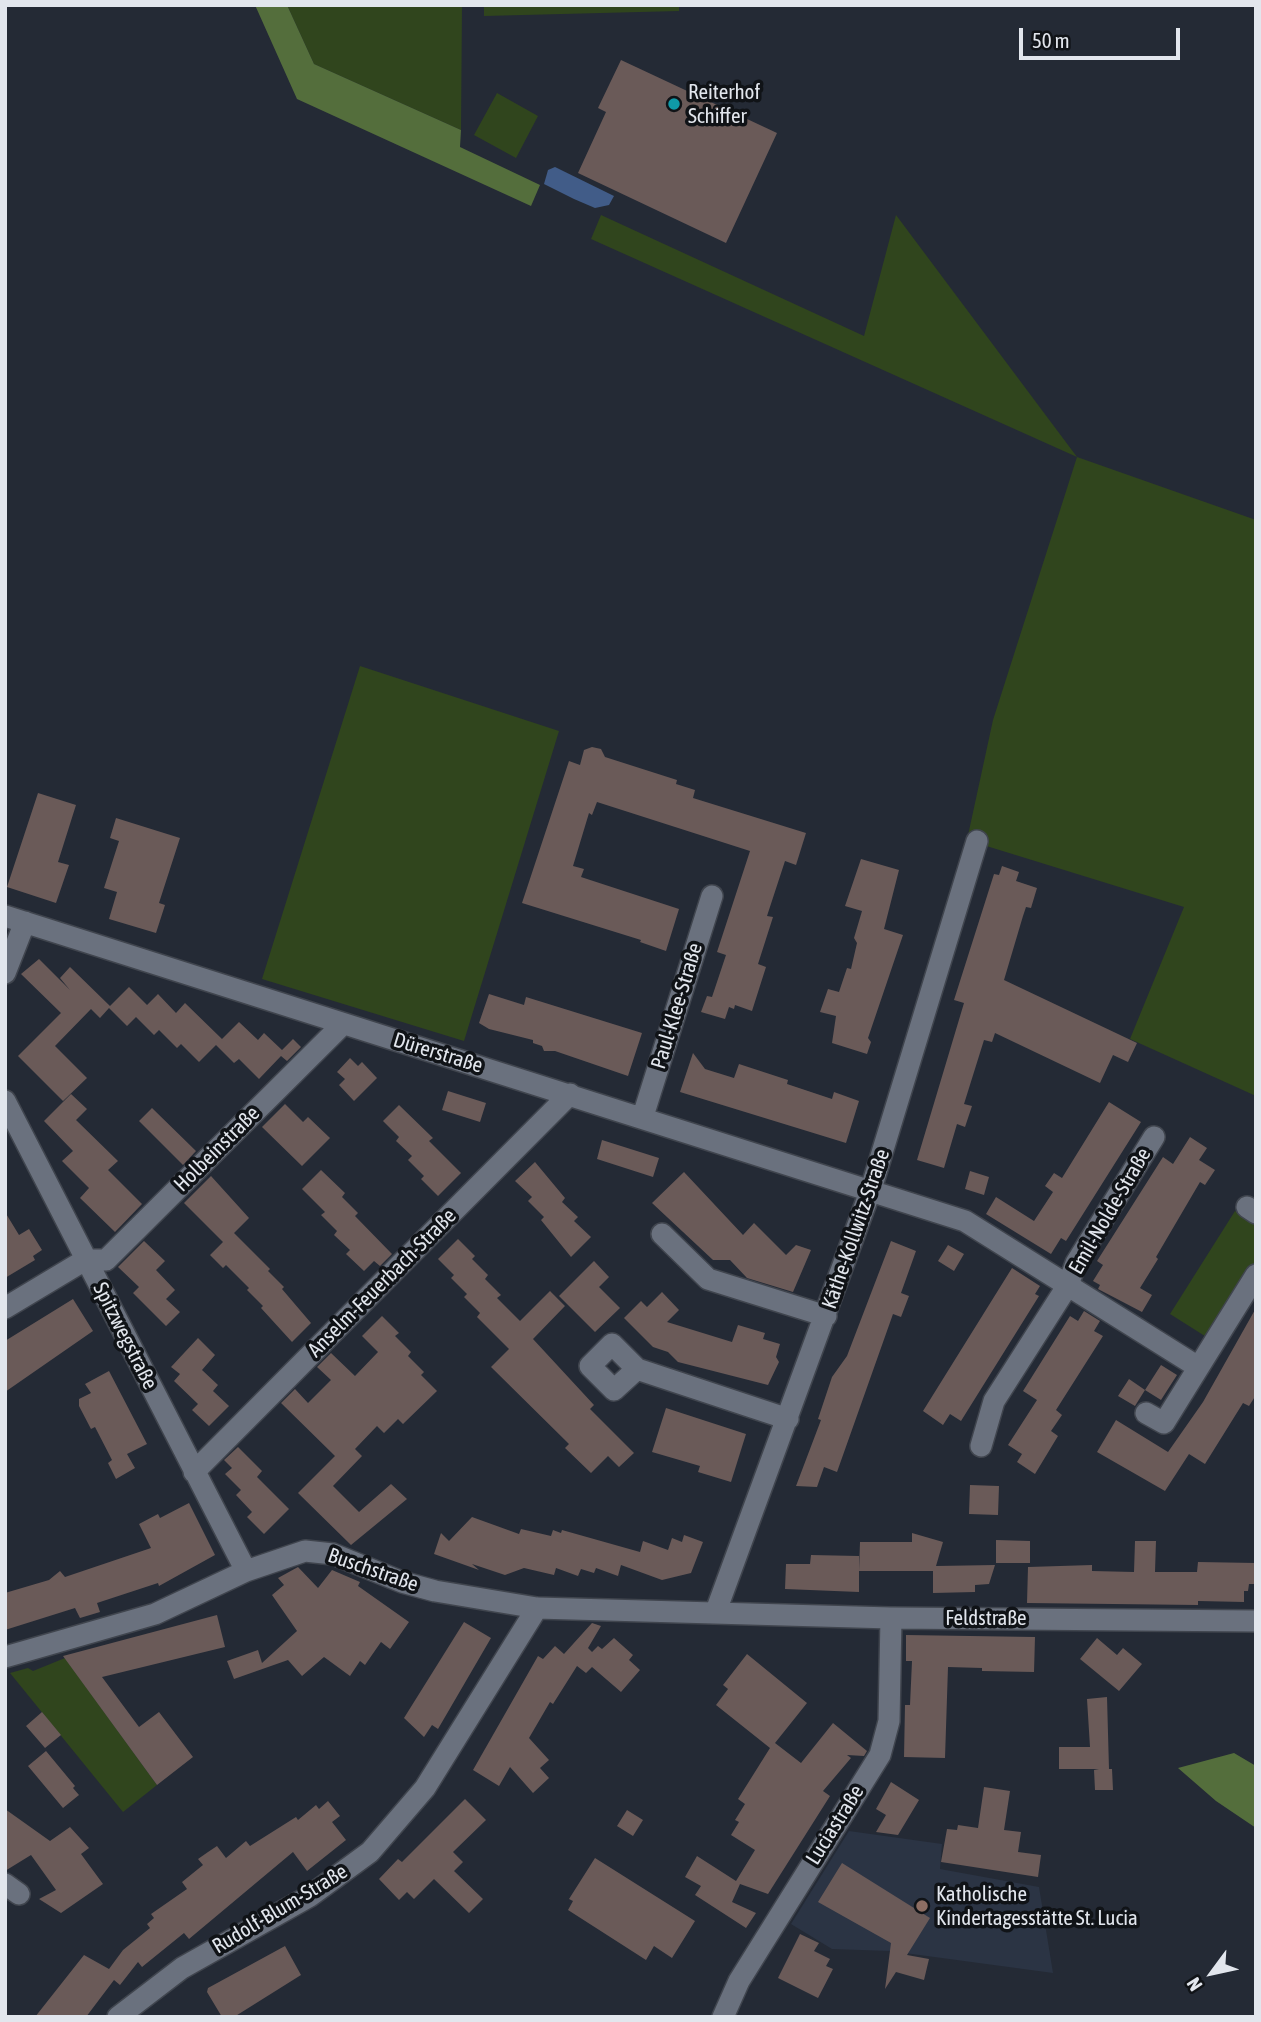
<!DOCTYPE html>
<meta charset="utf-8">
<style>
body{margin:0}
#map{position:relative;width:1261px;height:2022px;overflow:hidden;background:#242a35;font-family:"Asap Condensed",sans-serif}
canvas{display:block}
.frame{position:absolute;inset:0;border:7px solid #e2e6ed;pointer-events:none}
.north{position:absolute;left:1177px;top:1938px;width:70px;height:70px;-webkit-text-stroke:5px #101317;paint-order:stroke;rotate:237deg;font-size:19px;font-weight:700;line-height:28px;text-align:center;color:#e2e6ed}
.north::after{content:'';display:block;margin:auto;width:24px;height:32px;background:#e2e6ed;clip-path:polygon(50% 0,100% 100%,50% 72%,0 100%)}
.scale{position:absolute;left:1019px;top:28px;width:161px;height:32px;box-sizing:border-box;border:4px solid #e2e6ed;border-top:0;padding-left:9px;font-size:21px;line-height:24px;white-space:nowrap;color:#e2e6ed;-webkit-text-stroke:5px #101317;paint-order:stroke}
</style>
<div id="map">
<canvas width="1261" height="2022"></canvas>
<div class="frame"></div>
<div class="north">N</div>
<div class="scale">50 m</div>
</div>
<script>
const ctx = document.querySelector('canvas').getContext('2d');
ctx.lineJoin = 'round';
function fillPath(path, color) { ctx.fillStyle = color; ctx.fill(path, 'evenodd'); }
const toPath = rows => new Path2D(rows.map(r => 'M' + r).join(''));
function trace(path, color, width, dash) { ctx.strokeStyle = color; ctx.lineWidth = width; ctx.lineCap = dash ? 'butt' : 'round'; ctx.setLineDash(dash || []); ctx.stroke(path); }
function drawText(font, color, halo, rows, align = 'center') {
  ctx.font = font + ' "Asap Condensed",sans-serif'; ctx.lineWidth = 7; ctx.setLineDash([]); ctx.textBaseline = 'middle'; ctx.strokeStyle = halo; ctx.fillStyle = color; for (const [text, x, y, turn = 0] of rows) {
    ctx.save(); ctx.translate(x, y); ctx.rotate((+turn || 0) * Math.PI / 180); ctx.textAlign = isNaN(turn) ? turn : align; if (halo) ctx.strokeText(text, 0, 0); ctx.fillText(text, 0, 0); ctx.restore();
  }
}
fillPath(toPath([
 [849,1831,942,1844,940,1869,1039,1887,1053,1973,890,1951,832,1949,791,1924]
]), '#2b3444');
fillPath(toPath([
 [287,5,462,5,461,130,314,64],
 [484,5,679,5,679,11,484,16],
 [497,93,538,116,516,158,474,135],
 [601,215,864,336,896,215,1077,457,1256,520,1256,1096,1130,1039,1184,907,967,840,993,720,1077,457,591,239],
 [360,666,559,731,464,1041,262,979],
 [1235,1211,1256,1224,1256,1260,1208,1338,1170,1314],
 [65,1658,157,1785,123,1812,10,1673,28,1668,33,1671]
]), '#30451d');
fillPath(toPath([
 [255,5,287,5,314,64,461,130,460,147,540,185,531,206,297,99],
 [1234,1753,1256,1766,1256,1828,1216,1801,1178,1768]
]), '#546e3c');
fillPath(toPath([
 [555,167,614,196,609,205,595,208,574,199,544,184,548,170]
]), '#415c88');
fillPath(toPath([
 [621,60,777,133,726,243,578,173,606,112,598,108],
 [592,747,601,749,605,757,677,780,676,784,695,790,693,798,806,833,796,865,785,861,767,916,773,917,758,964,766,967,752,1011,735,1005,734,1009,729,1007,725,1019,701,1012,707,996,712,997,726,955,717,952,750,851,597,802,592,815,589,813,573,866,584,869,581,877,679,909,666,951,640,942,641,940,522,903,569,761,580,765,584,750],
 [38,793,76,805,58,862,69,865,56,903,7,887],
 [116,818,180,838,159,903,165,905,156,933,109,919,117,892,104,888,119,841,110,838],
 [861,859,899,870,884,929,903,935,868,1038,871,1042,867,1054,832,1043,836,1016,820,1012,828,989,839,992,847,968,851,969,857,943,854,938,862,911,845,906],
 [1002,866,1019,872,1016,881,1037,888,1031,908,1026,907,1023,916,1004,980,1137,1043,1128,1062,1113,1055,1100,1083,995,1033,992,1042,984,1040,964,1104,972,1106,965,1127,957,1124,944,1168,917,1160,964,1003,954,1000,994,874,999,875],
 [39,959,70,990,60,978,70,967,110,1006,129,987,147,1005,158,994,176,1013,185,1003,222,1039,199,1062,181,1044,177,1048,159,1030,154,1035,136,1017,127,1026,109,1008,100,1018,91,1009,55,1046,87,1078,63,1101,18,1056,61,1013,21,974],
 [489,994,524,1005,526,997,642,1033,628,1076,555,1051,544,1051,542,1046,533,1043,533,1040,489,1029,479,1023],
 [239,1022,258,1040,264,1033,282,1050,293,1039,301,1047,287,1061,281,1056,259,1079,239,1059,234,1063,216,1045],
 [693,1053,705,1069,734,1078,739,1064,788,1080,787,1084,832,1099,834,1092,859,1101,846,1143,680,1092],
 [350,1058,358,1066,362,1062,377,1078,354,1101,339,1085,345,1079,337,1072],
 [448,1091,486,1103,480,1122,442,1110],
 [71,1094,87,1109,76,1120,118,1161,108,1170,142,1204,115,1232,80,1198,89,1188,62,1161,73,1151,44,1121],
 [1109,1102,1141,1122,1066,1241,1061,1238,1051,1254,986,1214,996,1197,1034,1221,1053,1192,1045,1186,1054,1173,1062,1178],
 [285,1104,303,1122,308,1117,330,1138,302,1166,262,1127],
 [399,1105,433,1138,429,1141,461,1173,438,1196,421,1179,424,1176,408,1160,412,1156,396,1141,399,1137,383,1121],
 [152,1108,196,1151,183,1165,139,1121],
 [1190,1137,1207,1148,1199,1160,1215,1170,1205,1185,1200,1182,1156,1257,1158,1259,1140,1288,1152,1295,1142,1312,1098,1289,1100,1285,1093,1281,1103,1265,1097,1261,1163,1157,1173,1164],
 [602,1140,659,1158,653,1177,597,1159],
 [535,1162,565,1198,562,1202,578,1217,574,1221,591,1237,571,1257,541,1220,544,1217,528,1201,532,1197,515,1181],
 [321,1170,345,1193,342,1197,358,1213,355,1216,392,1254,380,1266,374,1261,364,1271,346,1254,350,1250,334,1235,337,1231,321,1215,325,1212,302,1189],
 [970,1171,989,1177,984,1195,965,1189],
 [684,1172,743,1235,754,1223,786,1255,796,1245,811,1250,793,1292,747,1278,730,1260,713,1260,652,1203],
 [211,1176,249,1218,234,1233,270,1269,268,1271,284,1287,282,1289,311,1323,292,1342,261,1308,263,1306,247,1290,249,1288,226,1265,223,1268,210,1255,223,1242,184,1203],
 [5,1212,19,1235,29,1229,42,1250,33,1256,35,1260,5,1278],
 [458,1239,475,1256,472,1259,488,1275,485,1279,501,1295,497,1298,520,1321,550,1291,565,1306,533,1339,594,1405,590,1409,634,1453,619,1467,608,1456,591,1473,565,1448,569,1444,491,1367,509,1349,477,1317,480,1313,464,1297,467,1294,451,1278,454,1275,438,1259],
 [144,1241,165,1261,156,1270,175,1290,166,1299,180,1312,166,1326,133,1293,139,1287,118,1267],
 [891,1241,916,1251,901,1293,909,1296,901,1317,893,1314,837,1472,824,1467,817,1487,796,1486,821,1420,818,1419,832,1377,847,1356],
 [948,1245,964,1254,954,1271,938,1261],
 [594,1261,609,1277,599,1287,620,1308,595,1332,559,1296],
 [1012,1268,1040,1286,1035,1294,1039,1296,961,1421,950,1414,943,1425,923,1411],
 [662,1292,679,1310,667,1322,732,1342,738,1325,765,1333,763,1339,780,1344,776,1357,779,1362,768,1385,678,1362,668,1352,653,1347,624,1318,641,1301,647,1307],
 [73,1299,93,1331,5,1392,5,1341],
 [1256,1308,1256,1395,1249,1406,1243,1403,1205,1464,1189,1454,1165,1491,1097,1452,1116,1420,1168,1452,1203,1402],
 [1084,1311,1100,1321,1094,1331,1103,1336,1056,1410,1062,1415,1051,1431,1058,1436,1035,1474,1017,1462,1022,1454,1008,1445,1037,1400,1023,1391,1070,1316,1078,1321],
 [382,1316,399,1333,395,1336,411,1352,408,1356,424,1372,421,1375,437,1391,403,1424,398,1419,384,1433,377,1426,355,1449,362,1456,333,1486,359,1512,391,1484,407,1499,351,1545,298,1493,335,1456,281,1403,295,1389,308,1403,331,1380,317,1367,331,1353,355,1376,378,1352,362,1336],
 [198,1338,215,1355,202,1370,218,1385,213,1391,229,1406,209,1426,192,1410,198,1404,174,1381,180,1374,171,1367],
 [1161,1365,1177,1375,1161,1400,1145,1390,1135,1406,1118,1396,1129,1379,1145,1390],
 [109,1371,147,1444,127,1454,135,1468,116,1479,108,1463,112,1460,95,1427,91,1429,79,1406,79,1399,91,1393,85,1384],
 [666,1408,746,1434,731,1482,698,1472,700,1466,652,1452],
 [238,1447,262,1471,257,1477,289,1509,264,1534,247,1517,252,1512,236,1495,241,1490,225,1474,232,1468,224,1460],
 [970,1485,999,1486,998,1515,969,1514],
 [189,1503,215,1555,159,1586,158,1583,97,1603,100,1612,80,1618,75,1608,5,1630,5,1593,49,1580,60,1571,65,1577,151,1548,139,1524,158,1514,160,1518],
 [472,1517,519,1534,521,1529,551,1536,553,1530,561,1533,562,1530,640,1552,643,1541,668,1550,672,1538,682,1542,684,1535,703,1542,691,1573,662,1580,621,1565,618,1576,596,1568,594,1573,581,1569,578,1576,556,1568,554,1575,524,1568,505,1575,472,1564,479,1570,434,1554,441,1533,449,1541],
 [912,1533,943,1542,936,1566,995,1565,989,1584,975,1585,975,1592,933,1593,933,1571,859,1571,860,1542,912,1542],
 [996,1540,1030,1541,1030,1563,996,1563],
 [1135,1541,1156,1541,1155,1572,1197,1572,1198,1562,1256,1563,1256,1584,1249,1584,1248,1591,1244,1591,1244,1602,1198,1601,1198,1605,1027,1603,1028,1567,1092,1565,1092,1571,1134,1572],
 [811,1555,859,1556,859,1592,785,1589,786,1564,810,1564],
 [298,1567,318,1588,332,1570,360,1582,358,1586,409,1622,390,1649,381,1642,365,1665,360,1661,350,1676,324,1657,302,1676,288,1660,234,1679,227,1661,258,1650,262,1663,297,1631,272,1595,284,1585,278,1578],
 [217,1615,225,1647,102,1677,139,1727,159,1712,193,1757,157,1785,63,1656],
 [464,1622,491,1638,438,1729,432,1725,424,1737,404,1718],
 [592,1623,601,1626,588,1648,592,1652,598,1646,602,1649,614,1638,633,1655,629,1660,640,1670,621,1692,592,1667,586,1673,577,1666,553,1704,550,1702,529,1738,549,1760,540,1768,549,1778,533,1793,510,1767,499,1786,473,1770,538,1656,543,1659,555,1646,564,1654],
 [906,1635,1035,1637,1034,1672,982,1671,982,1668,948,1667,945,1758,904,1757,905,1705,910,1705,912,1661,906,1661],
 [1097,1638,1117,1655,1123,1648,1142,1664,1119,1691,1080,1659],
 [747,1654,807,1703,775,1743,801,1763,833,1723,867,1751,864,1756,847,1755,851,1758,823,1791,830,1796,768,1894,740,1884,732,1902,756,1913,746,1928,695,1895,701,1886,685,1877,697,1856,736,1881,755,1850,731,1835,739,1822,735,1820,745,1804,738,1799,770,1748,716,1705,728,1689,723,1685],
 [1107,1697,1109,1769,1112,1769,1113,1790,1095,1790,1094,1770,1099,1769,1059,1769,1059,1747,1090,1747,1087,1699],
 [42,1712,61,1735,45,1748,26,1726],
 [46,1751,75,1786,73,1788,79,1795,63,1808,28,1766],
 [891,1782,919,1800,898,1835,876,1832,886,1815,876,1809],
 [984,1787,1010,1791,1004,1830,1021,1832,1018,1852,1041,1855,1038,1877,941,1862,947,1829,957,1830,958,1825,978,1828],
 [465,1799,486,1820,453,1852,463,1862,454,1871,483,1899,469,1913,434,1879,414,1899,407,1892,399,1900,379,1879,398,1859,402,1862],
 [328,1801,340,1816,332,1822,346,1840,307,1871,293,1852,189,1939,184,1933,142,1967,138,1962,120,1985,114,1980,86,2017,35,2017,84,1955,109,1969,123,1950,150,1928,147,1924,154,1918,151,1914,187,1889,182,1882,203,1865,198,1859,208,1852,217,1846,226,1858,246,1841,250,1846,296,1817,298,1820,316,1805,319,1809],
 [5,1809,50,1841,70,1827,89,1848,81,1854,103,1884,61,1913,39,1899,56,1890,31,1855,5,1871],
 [627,1810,643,1820,633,1836,617,1826],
 [595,1858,695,1921,672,1958,654,1946,646,1960,568,1910,573,1901,569,1899],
 [842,1863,930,1918,907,1955,929,1959,924,1980,896,1972,885,1989,891,1943,818,1902],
 [800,1934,819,1943,814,1951,830,1959,826,1966,833,1969,818,1998,778,1978],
 [285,1946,301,1975,234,2017,222,2017,207,1992,208,1988]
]), '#6a5a58');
const street = toPath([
 [5,916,965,1221,1198,1367],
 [5,973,25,922],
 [5,1101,246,1571],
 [643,1116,712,896],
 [1247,1207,1256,1213],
 [662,1234,708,1279,826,1316],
 [5,1308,85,1260,106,1260,343,1024],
 [637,1369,614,1390,590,1366,612,1344,637,1369,788,1419],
 [1146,1413,1164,1423,1256,1275],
 [981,1446,994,1401,1068,1285,1076,1263,1154,1137],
 [194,1472,570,1094],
 [716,1611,871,1189,977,841],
 [5,1657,155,1614,246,1571,305,1551,333,1554,402,1582,435,1591,537,1608,891,1618,1256,1621],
 [5,1884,19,1894],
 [118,2017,182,1968,310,1896,370,1852,425,1788,537,1608],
 [723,2017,739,1981,880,1755,889,1721,891,1618]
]);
trace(street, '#40454e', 24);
trace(street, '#6a717e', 21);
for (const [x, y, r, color] of [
 [674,104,7,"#0f9aa8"],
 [922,1906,7,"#8d6e63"]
]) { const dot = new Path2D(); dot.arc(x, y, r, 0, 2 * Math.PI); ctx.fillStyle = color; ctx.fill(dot); trace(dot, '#101317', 2.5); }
drawText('21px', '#e2e6ed', '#101317', [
 ["Reiterhof",688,92],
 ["Schiffer",688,116],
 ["Katholische",936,1894],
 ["Kindertagesstätte St. Lucia",936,1918]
], 'left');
drawText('21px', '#e2e6ed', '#101317', [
 ["Paul-Klee-Straße",677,1006,-73],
 ["Dürerstraße",438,1053,17],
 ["Holbeinstraße",217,1149,-45],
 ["Emil-Nolde-Straße",1110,1211,-60],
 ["Käthe-Kollwitz-Straße",856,1229,-71],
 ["Anselm-Feuerbach-Straße",382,1283,-45],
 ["Spitzwegstraße",125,1336,63],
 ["Buschstraße",373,1570,19],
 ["Feldstraße",986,1618],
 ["Luciastraße",835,1825,-58],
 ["Rudolf-Blum-Straße",280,1909,-31]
]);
</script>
